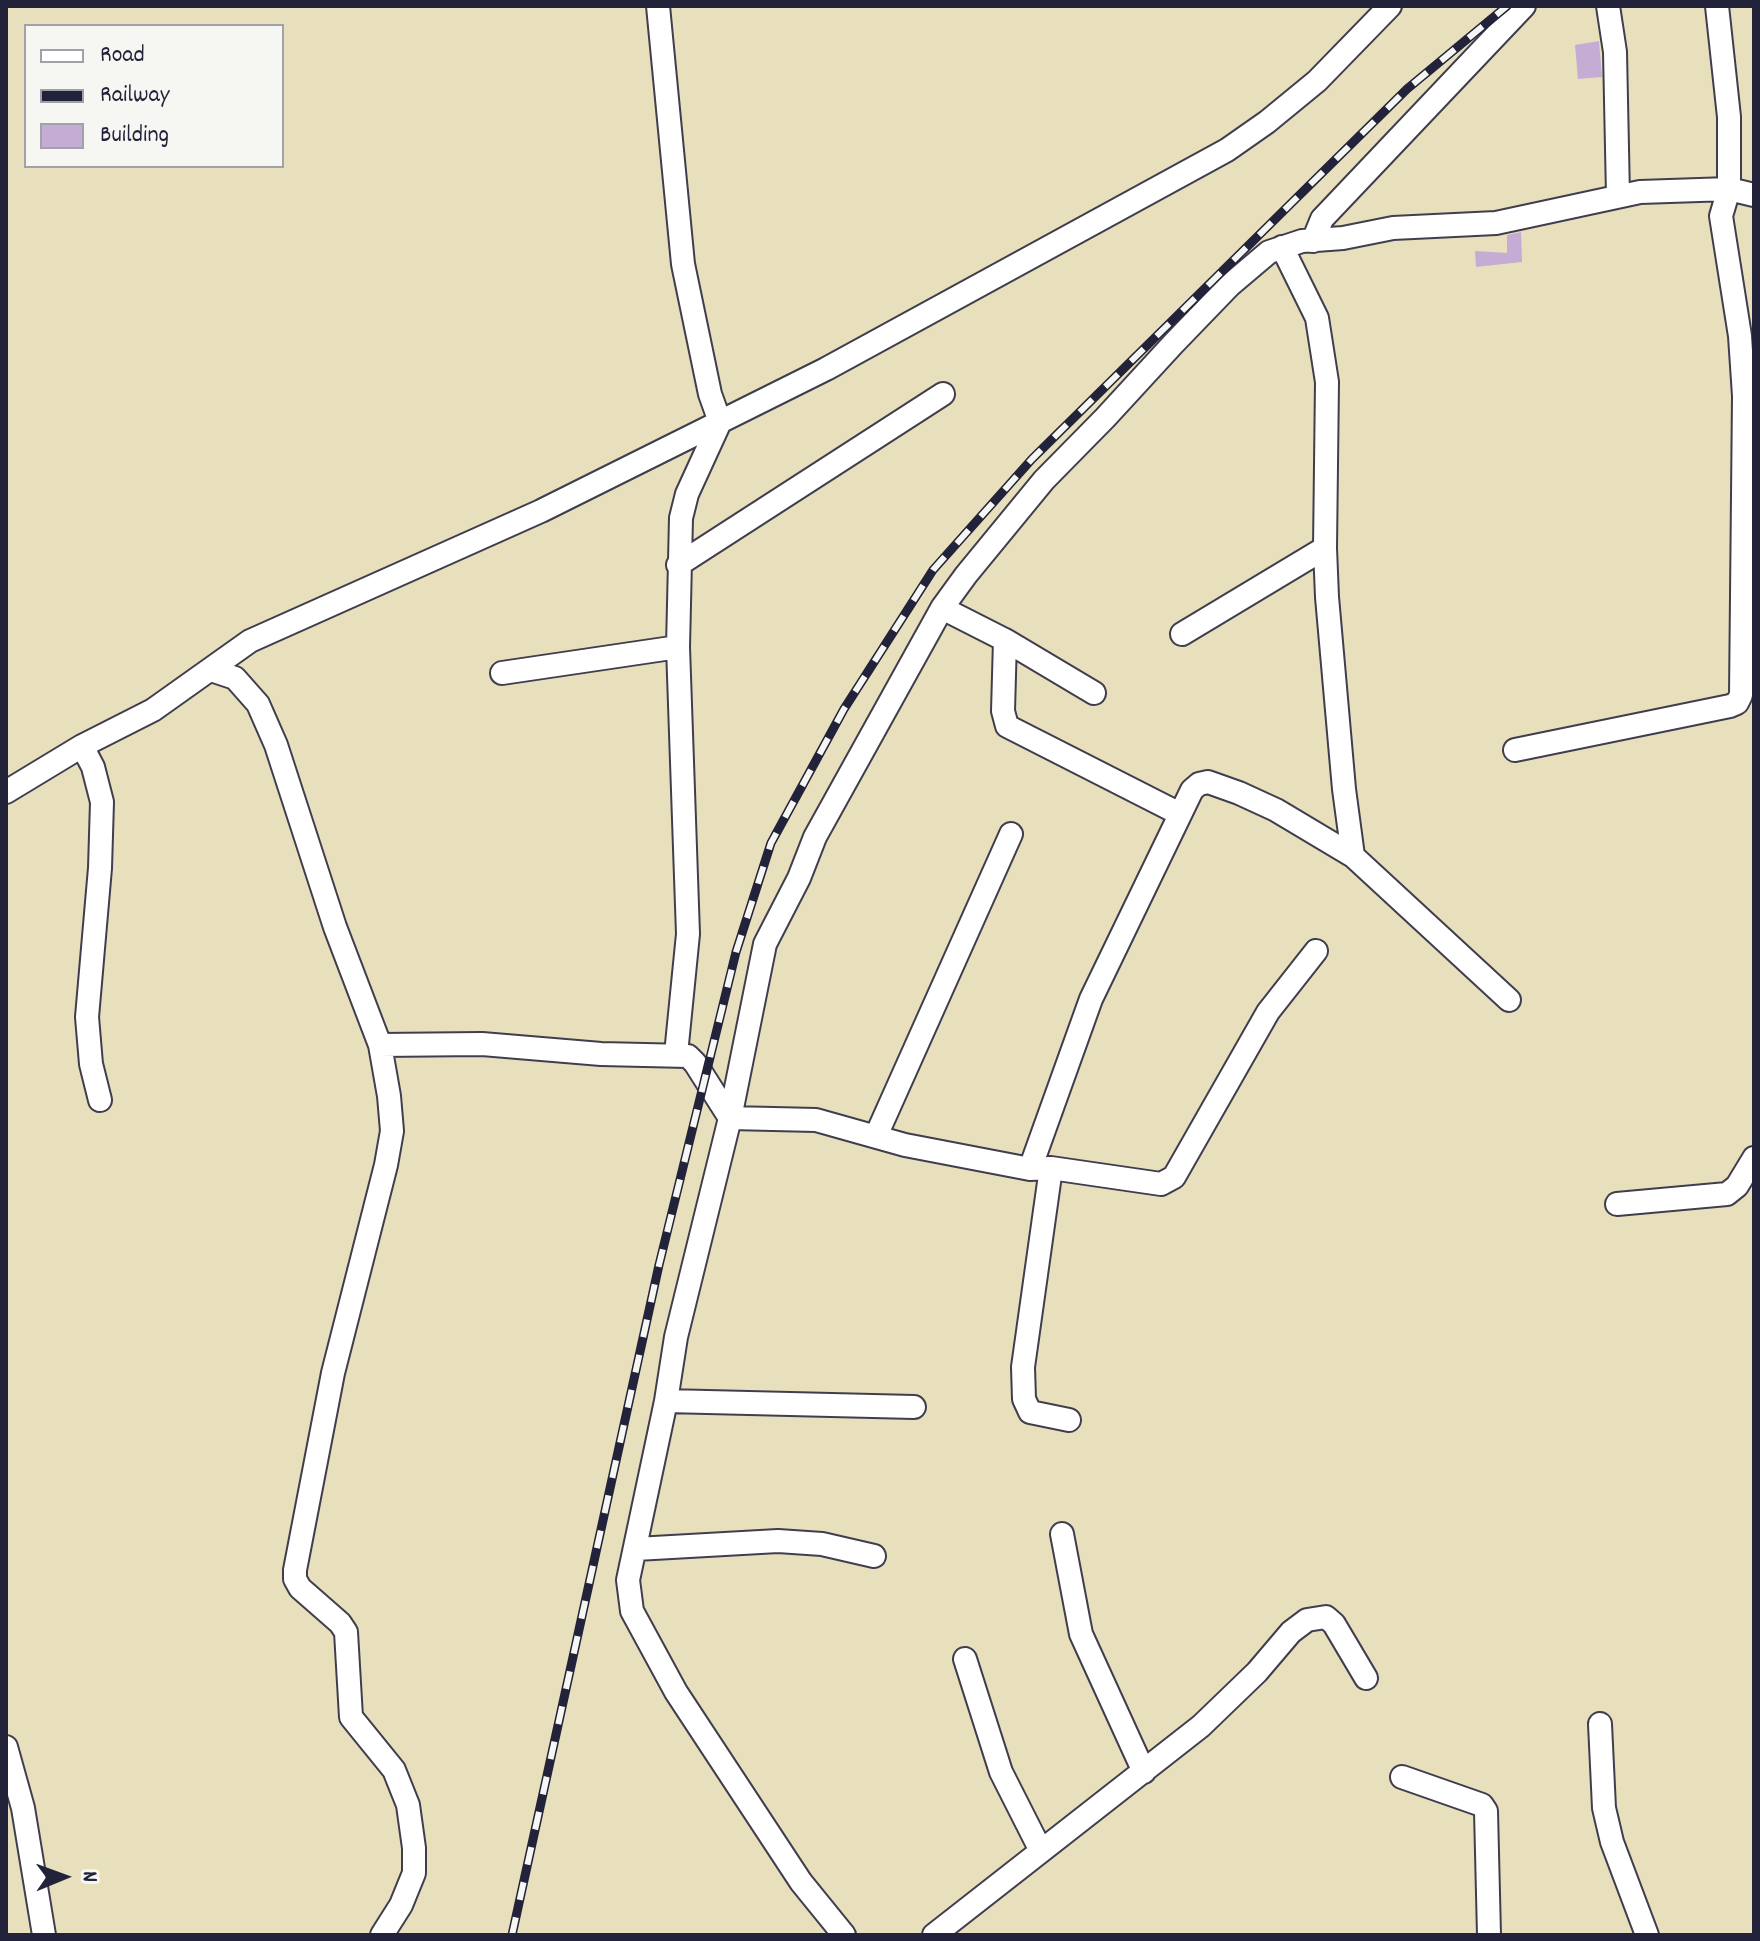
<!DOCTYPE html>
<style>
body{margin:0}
#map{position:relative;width:1760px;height:1941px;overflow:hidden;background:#e8e0bc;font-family:Dekko,sans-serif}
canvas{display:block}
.frame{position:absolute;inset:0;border:8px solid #22223b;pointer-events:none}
.legend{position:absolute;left:24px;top:24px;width:260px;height:144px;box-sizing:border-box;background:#f6f6f2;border:2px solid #a1a1a9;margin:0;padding:10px 14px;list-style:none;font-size:24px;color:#22223b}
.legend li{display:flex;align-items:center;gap:16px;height:40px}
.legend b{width:40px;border:2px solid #a1a1a9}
.north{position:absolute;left:24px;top:1837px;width:80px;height:80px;-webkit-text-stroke:6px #f6f6f2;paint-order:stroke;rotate:89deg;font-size:22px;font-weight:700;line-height:32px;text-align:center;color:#22223b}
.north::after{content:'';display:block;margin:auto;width:28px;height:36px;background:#22223b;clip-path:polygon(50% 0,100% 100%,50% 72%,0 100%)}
</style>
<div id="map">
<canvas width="1760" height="1941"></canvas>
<div class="frame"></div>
<ul class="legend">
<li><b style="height:10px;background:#fff"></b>Road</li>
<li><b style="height:10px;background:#22223b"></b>Railway</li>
<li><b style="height:22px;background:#c5acd4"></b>Building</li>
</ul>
<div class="north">N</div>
</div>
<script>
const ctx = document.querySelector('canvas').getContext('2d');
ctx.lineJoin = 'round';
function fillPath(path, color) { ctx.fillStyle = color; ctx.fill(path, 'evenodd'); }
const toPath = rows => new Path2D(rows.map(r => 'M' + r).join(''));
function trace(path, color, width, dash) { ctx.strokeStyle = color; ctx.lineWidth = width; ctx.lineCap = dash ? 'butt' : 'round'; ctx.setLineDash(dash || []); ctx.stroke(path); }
fillPath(toPath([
 [1599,41,1602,77,1578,79,1575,45],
 [1521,232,1522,262,1476,267,1475,251,1507,253,1507,235]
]), '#c5acd4');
const minor = toPath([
 [658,6,683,264,710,394,720,422,687,494,681,518,678,647,688,934,676,1054],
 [1608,6,1615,52,1618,196],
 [1313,241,1322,219,1524,6],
 [1282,247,1317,318,1327,382,1325,548,1327,597,1344,789,1353,856,1509,1000],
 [678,565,943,394],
 [942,608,1005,640,1094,693],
 [1182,634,1325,548],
 [1005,640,1003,711,1007,726,1180,814],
 [211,670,235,678,258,704,276,745,335,927,380,1045,389,1096,392,1131,386,1165,333,1373,295,1570,295,1579,300,1588,340,1623,346,1632,351,1717,394,1770,408,1805,414,1848,414,1873,401,1905,382,1935],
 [502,673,678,647],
 [82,746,93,767,102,802,100,868,87,1017,91,1064,100,1100],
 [1515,750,1730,706,1737,703,1741,695,1744,396,1740,336,1721,216,1729,189,1729,117,1717,6],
 [6,792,82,746,153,710,250,641,541,511,826,369,1227,150,1267,122,1317,81,1390,6],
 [380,1045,482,1044,601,1054,688,1056,695,1063,730,1118,816,1120,905,1145,1030,1169,1051,1168,1161,1184,1174,1177,1268,1012,1316,951],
 [876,1136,1011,834],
 [1051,1168,1023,1367,1024,1399,1030,1412,1069,1420],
 [1030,1169,1091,999,1192,790,1199,784,1208,782,1239,793,1276,810,1353,856],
 [1617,1204,1727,1194,1737,1186,1754,1158],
 [666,1401,914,1407],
 [1062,1534,1081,1634,1144,1772],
 [636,1549,778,1541,822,1544,874,1556],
 [965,1659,1001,1772,1041,1851],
 [1600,1724,1604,1808,1612,1842,1647,1935],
 [6,1747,23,1808,44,1935],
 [1402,1777,1482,1805,1486,1811,1489,1935],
 [844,1935,801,1882,676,1692,632,1611,628,1580,666,1401,676,1337,730,1118,765,944,799,878,815,837,942,608,966,575,1044,480,1105,418,1174,343,1230,285,1269,252,1302,241,1343,238,1393,228,1496,223,1640,192,1729,189,1754,195],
 [934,1935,1201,1726,1257,1672,1291,1632,1307,1620,1326,1617,1334,1624,1366,1678]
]);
trace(minor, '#403e4e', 26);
trace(minor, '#fff', 22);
const rail = toPath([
 [512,1935,659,1265,736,952,771,843,844,709,933,570,1032,459,1407,89,1507,6]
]);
trace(rail, '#22223b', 9);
trace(rail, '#f6f6f2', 6, [18]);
</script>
